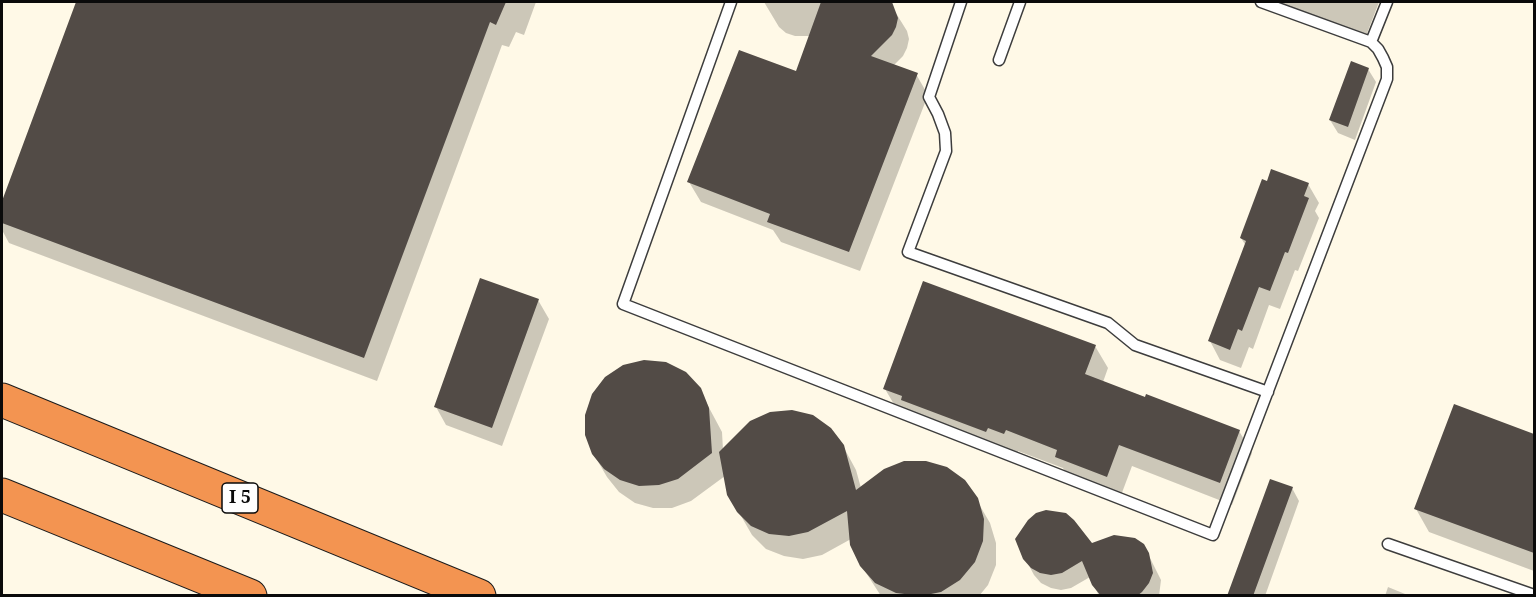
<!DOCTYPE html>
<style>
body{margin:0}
#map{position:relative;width:1536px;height:597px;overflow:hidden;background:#fff9e7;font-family:"Noto Serif",serif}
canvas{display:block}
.frame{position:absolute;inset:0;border:3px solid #0a0a0a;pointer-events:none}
</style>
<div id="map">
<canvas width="1536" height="597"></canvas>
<div class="frame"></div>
</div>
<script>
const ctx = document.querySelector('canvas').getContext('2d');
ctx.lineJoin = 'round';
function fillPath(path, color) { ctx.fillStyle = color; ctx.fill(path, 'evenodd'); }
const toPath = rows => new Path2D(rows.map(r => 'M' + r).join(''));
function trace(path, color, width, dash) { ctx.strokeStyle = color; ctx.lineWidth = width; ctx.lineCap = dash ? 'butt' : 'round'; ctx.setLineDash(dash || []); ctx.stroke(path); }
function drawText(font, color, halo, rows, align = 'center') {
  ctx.font = font + ' "Noto Serif",serif'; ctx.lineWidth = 6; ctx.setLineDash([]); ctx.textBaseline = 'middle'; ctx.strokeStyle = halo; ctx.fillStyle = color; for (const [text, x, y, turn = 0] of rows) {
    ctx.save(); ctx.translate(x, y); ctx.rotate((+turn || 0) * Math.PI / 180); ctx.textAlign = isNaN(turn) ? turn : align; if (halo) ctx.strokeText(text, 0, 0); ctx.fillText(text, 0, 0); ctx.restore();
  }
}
fillPath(toPath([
 [78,2,536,2,524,35,516,32,509,47,502,45,377,381,9,243,2,230,2,205],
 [764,2,826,2,828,25,848,2,889,2,907,31,909,39,907,48,903,56,893,66,916,74,928,95,860,271,781,242,773,230,701,202,689,182,797,73,810,36,795,36,786,33,779,27],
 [1282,2,1379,2,1366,36,1286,7],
 [1368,69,1376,82,1355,140,1338,133,1330,120],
 [1308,184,1319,203,1315,211,1319,218,1298,271,1295,270,1280,309,1269,305,1253,349,1249,347,1241,368,1220,360,1210,341,1246,246,1241,238],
 [538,300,549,319,502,446,446,425,436,407],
 [1095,346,1108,368,1103,382,1239,431,1252,453,1232,505,1132,466,1120,498,1069,479,1063,468,1018,451,1017,456,898,411,885,389],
 [699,389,722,432,723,450,843,446,856,470,861,488,976,499,990,523,996,543,996,565,988,585,979,596,881,596,861,565,851,539,822,555,803,559,784,556,766,549,752,535,729,495,725,476,691,501,672,508,653,508,635,503,619,492,607,477,593,453],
 [1455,406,1534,436,1534,571,1429,532,1416,509],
 [1292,488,1299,501,1265,596,1229,596],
 [1091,545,1148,554,1161,580,1159,596,1099,596,1090,577,1071,588,1061,590,1051,588,1041,583,1034,575,1025,558],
 [1388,587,1410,596,1385,596]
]), '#0003');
fillPath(toPath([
 [76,2,506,2,496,25,490,22,364,358,2,223,2,201],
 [821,2,892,2,898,18,896,27,892,35,871,56,918,73,849,252,767,222,770,214,687,182,739,50,796,71],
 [1351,61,1369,68,1348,127,1329,120],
 [1271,169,1309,183,1304,196,1309,198,1288,253,1285,252,1270,291,1259,287,1242,331,1238,329,1230,350,1208,341,1246,241,1240,238,1241,235,1262,179,1267,181],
 [480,278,539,299,492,428,434,407],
 [923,281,1096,345,1085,374,1145,397,1146,394,1240,430,1220,483,1119,445,1107,477,1055,457,1057,450,1006,430,1004,434,988,428,986,432,901,400,902,396,883,389],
 [644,360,666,362,686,372,701,388,709,408,712,453,678,479,659,485,639,486,620,480,604,469,592,454,585,435,585,415,592,394,605,377,623,365],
 [1454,404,1534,434,1534,553,1414,509],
 [792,410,813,415,831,428,844,445,856,490,884,469,904,461,926,461,947,467,965,480,978,498,984,519,983,541,975,562,960,580,941,592,921,596,896,593,875,583,860,566,850,545,847,511,808,532,789,536,769,534,751,526,737,512,727,495,719,452,750,421,770,412],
 [1270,479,1293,487,1253,596,1227,596],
 [1046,510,1066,513,1074,520,1092,543,1114,535,1135,538,1144,544,1149,553,1153,573,1149,583,1142,592,1137,596,1101,596,1092,585,1082,561,1062,573,1051,575,1040,573,1031,568,1023,559,1015,539,1028,520,1036,513]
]), '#524b46');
const lane = toPath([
 [731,2,623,304,1213,535,1387,79,1387,67,1383,58,1378,49,1371,42,1261,2],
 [961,2,929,97,938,114,945,133,946,151,908,252,1108,323,1135,345,1268,392],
 [1371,42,1387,2],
 [999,60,1020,2],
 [1388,544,1534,595]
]);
const highway = toPath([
 [2,400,479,596],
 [2,495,250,596]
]);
trace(lane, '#3d3d3d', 13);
trace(highway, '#1b1b1b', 35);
trace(lane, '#fff', 10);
trace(highway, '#f39451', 33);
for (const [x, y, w] of [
 [240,498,36]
]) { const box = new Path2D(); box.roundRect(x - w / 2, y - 15, w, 30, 4.5); ctx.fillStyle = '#fff'; ctx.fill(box); trace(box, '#0a0a0a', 1.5); }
drawText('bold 18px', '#0a0a0a', null, [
 ["I 5",240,498]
]);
</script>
